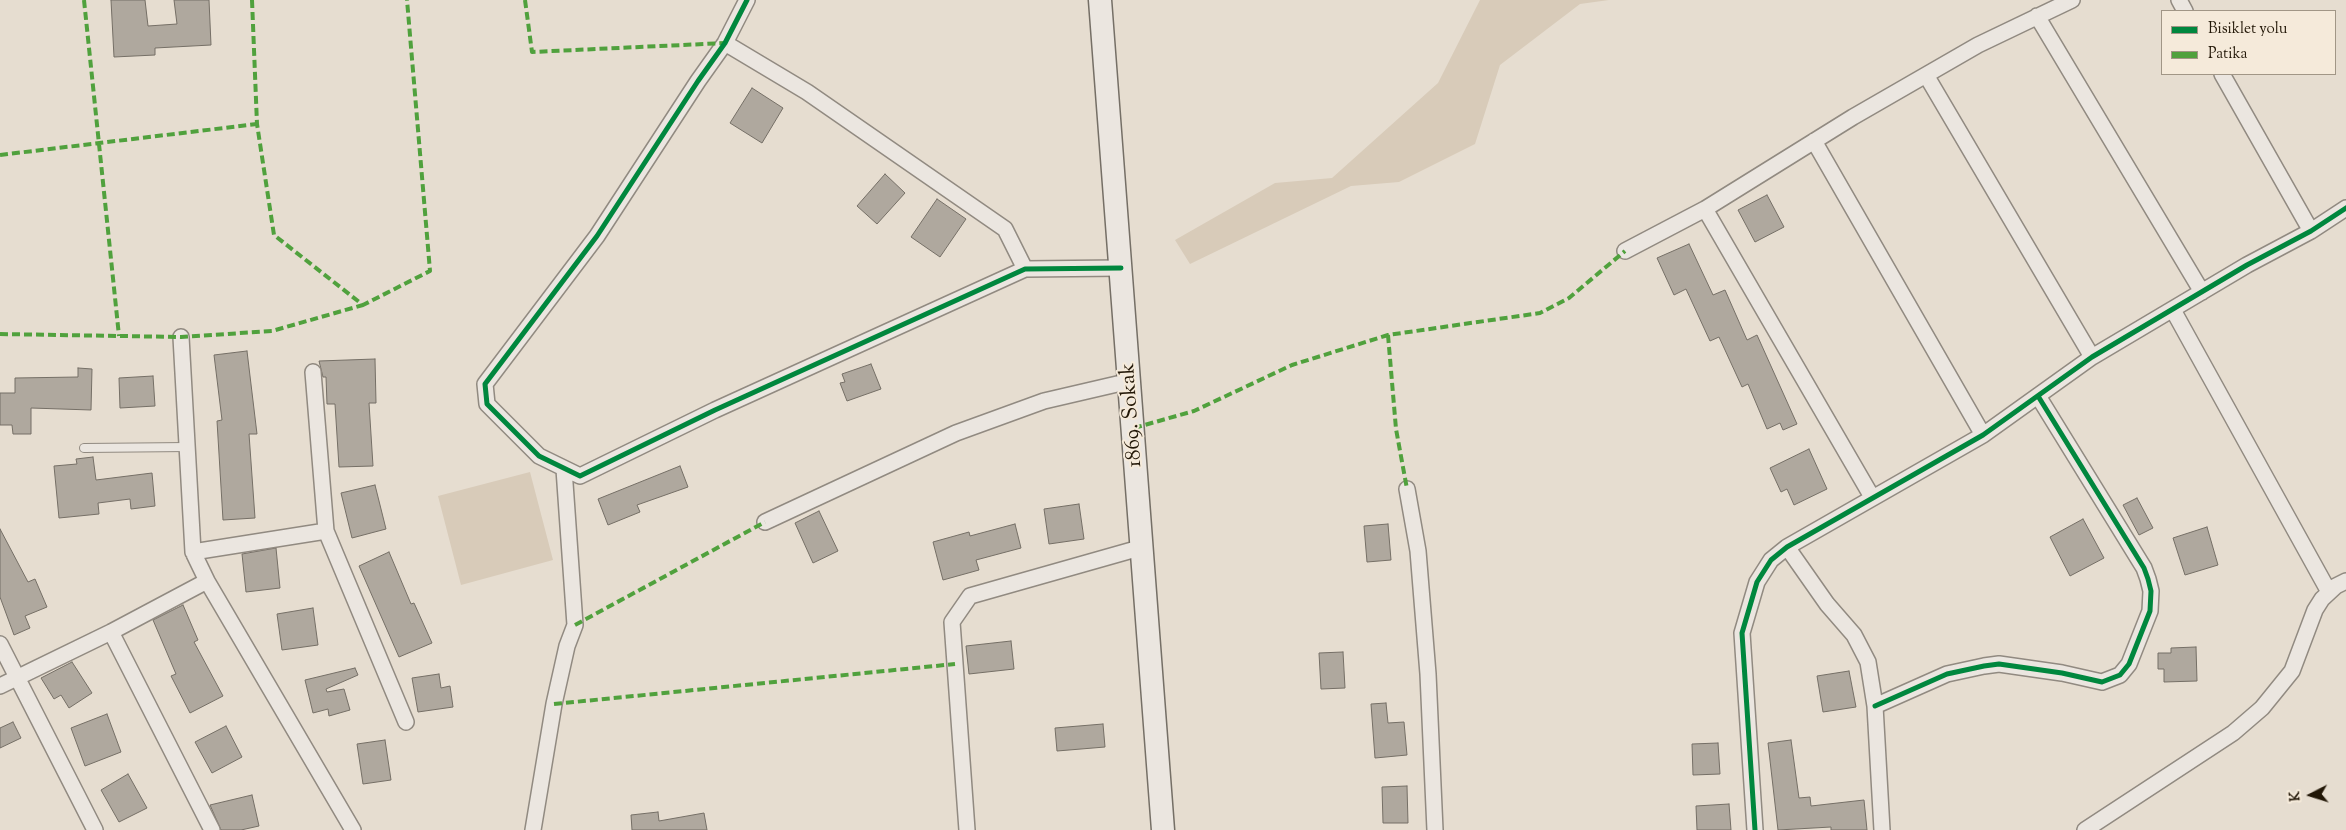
<!DOCTYPE html>
<style>
body{margin:0}
#map{position:relative;width:2346px;height:830px;overflow:hidden;background:#e6ddd0;font-family:"Sorts Mill Goudy",serif}
canvas{display:block}
.legend{position:absolute;left:2161px;top:10px;width:175px;height:65px;box-sizing:border-box;background:#f5eada;border:1px solid #a19686;margin:0;padding:6px 9px;list-style:none;font-size:15px;color:#221707}
.legend li{display:flex;align-items:center;gap:10px;height:25px}
.legend b{width:25px;border:1px solid #a19686}
.north{position:absolute;left:2286px;top:770px;width:50px;height:50px;-webkit-text-stroke:4px #f5eada;paint-order:stroke;rotate:265deg;font-size:14px;font-weight:700;line-height:20px;text-align:center;color:#221707}
.north::after{content:'';display:block;margin:auto;width:18px;height:22px;background:#221707;clip-path:polygon(50% 0,100% 100%,50% 72%,0 100%)}
</style>
<div id="map">
<canvas width="2346" height="830"></canvas>
<ul class="legend">
<li><b style="height:6px;background:#00873e"></b>Bisiklet yolu</li>
<li><b style="height:6px;background:#50a13d"></b>Patika</li>
</ul>
<div class="north">K</div>
</div>
<script>
const ctx = document.querySelector('canvas').getContext('2d');
ctx.lineJoin = 'round';
function fillPath(path, color) { ctx.fillStyle = color; ctx.fill(path, 'evenodd'); }
const toPath = rows => new Path2D(rows.map(r => 'M' + r).join(''));
function trace(path, color, width, dash) { ctx.strokeStyle = color; ctx.lineWidth = width; ctx.lineCap = dash ? 'butt' : 'round'; ctx.setLineDash(dash || []); ctx.stroke(path); }
function drawText(font, color, halo, rows, align = 'center') {
  ctx.font = font + ' "Sorts Mill Goudy",serif'; ctx.lineWidth = 4; ctx.setLineDash([]); ctx.textBaseline = 'middle'; ctx.strokeStyle = halo; ctx.fillStyle = color; for (const [text, x, y, turn = 0] of rows) {
    ctx.save(); ctx.translate(x, y); ctx.rotate((+turn || 0) * Math.PI / 180); ctx.textAlign = isNaN(turn) ? turn : align; if (halo) ctx.strokeText(text, 0, 0); ctx.fillText(text, 0, 0); ctx.restore();
  }
}
fillPath(toPath([
 [1480,0,1609,0,1580,4,1500,65,1475,144,1399,182,1351,186,1190,264,1175,240,1275,183,1332,178,1438,83],
 [530,472,553,560,461,585,438,496]
]), '#d8cbb9');
const building = toPath([
 [111,0,145,0,148,26,177,24,174,0,209,0,211,45,155,48,155,55,114,57,111,0],
 [752,88,783,108,762,143,730,123,752,88],
 [885,174,905,193,877,224,857,206,885,174],
 [1767,195,1784,227,1755,242,1738,210,1767,195],
 [937,199,966,219,940,257,911,237,937,199],
 [1689,244,1713,295,1725,290,1747,340,1757,335,1797,424,1783,430,1780,423,1767,429,1748,384,1742,387,1719,337,1710,341,1686,289,1674,295,1657,258,1689,244],
 [247,351,257,434,249,434,255,518,223,520,217,421,222,420,214,355,247,351],
 [375,359,376,403,369,403,373,466,339,467,335,404,327,404,326,377,323,377,319,361,375,359],
 [871,364,881,389,847,401,840,383,845,382,842,374,871,364],
 [78,368,92,369,91,410,31,408,31,434,13,434,12,425,0,425,0,393,15,393,15,378,78,377,78,368],
 [153,376,155,406,120,408,119,378,153,376],
 [1809,449,1827,489,1794,505,1787,489,1781,492,1770,468,1809,449],
 [93,457,96,480,152,473,155,506,131,509,130,499,98,503,99,514,59,518,54,466,77,464,76,459,93,457],
 [680,466,688,487,637,505,640,512,608,525,598,499,680,466],
 [375,485,386,529,352,538,341,493,375,485],
 [2137,498,2153,528,2139,535,2123,505,2137,498],
 [1079,504,1084,539,1049,544,1044,509,1079,504],
 [819,511,838,551,813,563,795,523,819,511],
 [2083,519,2104,558,2070,576,2050,537,2083,519],
 [1015,524,1021,548,976,560,979,570,943,580,933,542,969,532,970,536,1015,524],
 [1388,524,1391,560,1367,562,1364,526,1388,524],
 [2207,527,2218,565,2185,575,2173,538,2207,527],
 [0,529,28,582,35,579,47,607,25,616,30,628,14,635,0,597,0,529],
 [276,548,280,588,246,592,242,554,276,548],
 [389,552,411,604,414,603,432,643,399,657,359,566,389,552],
 [183,605,198,640,194,642,223,696,190,713,171,676,176,674,153,620,183,605],
 [313,608,318,645,282,650,277,614,313,608],
 [1011,641,1014,669,969,674,966,646,1011,641],
 [2196,647,2197,681,2164,682,2164,669,2158,669,2158,653,2171,653,2171,648,2196,647],
 [1343,652,1345,688,1321,689,1319,653,1343,652],
 [72,662,92,693,69,708,61,695,54,699,41,678,72,662],
 [355,668,358,675,326,689,327,692,344,689,350,710,329,716,328,709,313,713,305,680,355,668],
 [1849,671,1856,707,1823,712,1817,676,1849,671],
 [439,674,441,688,450,686,453,707,418,712,412,678,439,674],
 [1386,703,1388,723,1404,722,1407,755,1375,758,1371,704,1386,703],
 [107,714,121,752,85,766,71,728,107,714],
 [13,722,21,738,0,748,0,728,13,722],
 [1103,724,1105,747,1057,751,1055,728,1103,724],
 [226,726,242,757,212,773,195,742,226,726],
 [385,740,391,780,363,784,357,744,385,740],
 [1791,740,1799,798,1810,797,1811,806,1864,800,1867,830,1831,830,1831,827,1778,830,1768,743,1791,740],
 [1718,743,1720,774,1693,775,1692,744,1718,743],
 [128,774,147,808,119,822,101,790,128,774],
 [1407,786,1408,823,1383,823,1382,787,1407,786],
 [252,795,259,826,241,830,221,830,210,805,252,795],
 [1729,804,1731,830,1697,830,1696,806,1729,804],
 [658,812,659,821,704,813,707,830,632,830,631,815,658,812]
]);
fillPath(building, '#afa89e');
trace(building, '#756f66', 1);
const service = toPath([
 [84,448,188,447]
]);
const minor = toPath([
 [747,0,725,43,698,81,597,236,485,384,487,404,539,456,580,476,715,410,1025,269,1121,268],
 [2179,0,2185,11],
 [2037,16,2202,292],
 [725,43,807,92,1005,229,1025,269],
 [2222,74,2311,231],
 [1926,75,2092,357],
 [1814,141,1983,435],
 [1705,209,1872,497],
 [1625,251,1705,209,1853,117,1978,45,2072,0],
 [2173,310,2329,592],
 [181,337,193,552,207,581,353,830],
 [313,372,326,531,406,722],
 [1407,489,1418,551,1428,674,1435,830],
 [765,522,956,433,1044,401,1130,381],
 [1787,547,1827,604,1854,635,1868,662,1875,706,1882,830],
 [193,552,326,531],
 [111,632,212,830],
 [0,644,95,830],
 [0,686,111,632,207,581],
 [1875,706,1947,674,1984,666,1999,664,2062,673,2102,682,2120,675,2129,664,2150,611,2151,591,2148,579,2144,568,2038,396],
 [533,830,554,704,567,646,575,625,564,469],
 [967,830,952,622,970,596,1143,547],
 [1755,830,1742,633,1757,582,1771,560,1787,547,1983,435,2092,357,2247,265,2311,231,2346,208],
 [2085,830,2233,733,2262,708,2292,671,2315,610,2322,599,2336,586,2346,581]
]);
const secondary = toPath([
 [1100,0,1163,830]
]);
trace(service, '#918a81', 10);
trace(minor, '#918a81', 18);
trace(secondary, '#756f66', 25);
trace(service, '#ebe6e0', 8);
trace(minor, '#ebe6e0', 15);
trace(secondary, '#ebe6e0', 22);
trace(toPath([
 [84,0,119,336],
 [252,0,257,124,274,235,363,305,430,271,407,0],
 [525,0,532,52,725,43],
 [0,155,257,124],
 [0,334,181,337,272,331,363,305],
 [1388,335,1396,429,1407,489],
 [1134,428,1194,411,1292,365,1388,335,1540,313,1569,298,1625,251],
 [575,625,765,522],
 [554,704,955,664]
]), '#50a13d', 4, [8, 4]);
trace(toPath([
 [747,0,725,43,698,81,597,236,485,384,487,404,539,456,580,476,715,410,1025,269,1121,268],
 [1875,706,1947,674,1984,666,1999,664,2062,673,2102,682,2120,675,2129,664,2150,611,2151,591,2148,579,2144,568,2038,396],
 [1755,830,1742,633,1757,582,1771,560,1787,547,1983,435,2092,357,2247,265,2311,231,2346,208]
]), '#00873e', 5);
drawText('21px', '#221707', '#f5eada', [
 ["1869. Sokak",1133,415,-94]
]);
</script>
